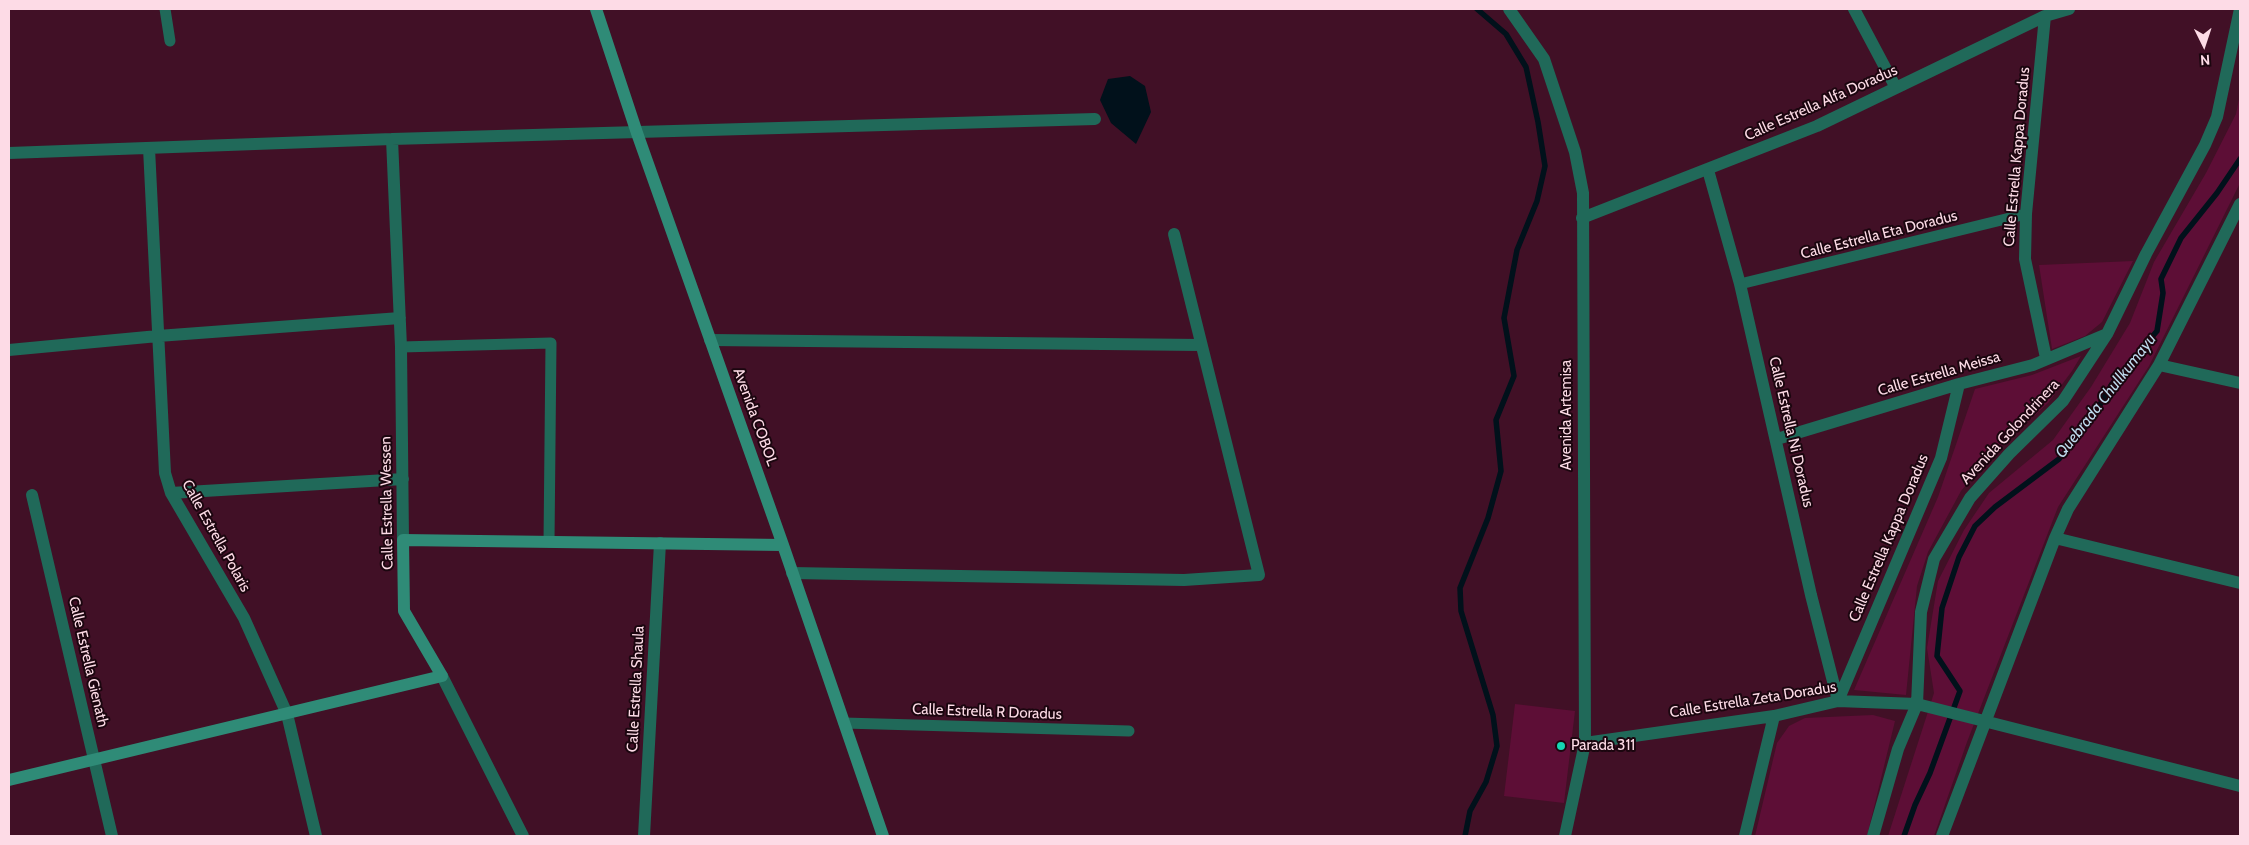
<!DOCTYPE html>
<style>
body{margin:0}
#map{position:relative;width:2249px;height:845px;overflow:hidden;background:#411026;font-family:Cabin,sans-serif}
canvas{display:block}
.frame{position:absolute;inset:0;border:10px solid #fddbe6;pointer-events:none}
.north{position:absolute;left:2179px;top:20px;width:50px;height:50px;-webkit-text-stroke:4px #1b060f;paint-order:stroke;rotate:176deg;font-size:14px;font-weight:700;line-height:20px;text-align:center;color:#fddbe6}
.north::after{content:'';display:block;margin:auto;width:18px;height:22px;background:#fddbe6;clip-path:polygon(50% 0,100% 100%,50% 72%,0 100%)}
</style>
<div id="map">
<canvas width="2249" height="845"></canvas>
<div class="frame"></div>
<div class="north">N</div>
</div>
<script>
const ctx = document.querySelector('canvas').getContext('2d');
ctx.lineJoin = 'round';
function fillPath(path, color) { ctx.fillStyle = color; ctx.fill(path, 'evenodd'); }
const toPath = rows => new Path2D(rows.map(r => 'M' + r).join(''));
function trace(path, color, width, dash) { ctx.strokeStyle = color; ctx.lineWidth = width; ctx.lineCap = dash ? 'butt' : 'round'; ctx.setLineDash(dash || []); ctx.stroke(path); }
function drawText(font, color, halo, rows, align = 'center') {
  ctx.font = font + ' Cabin,sans-serif'; ctx.lineWidth = 4; ctx.setLineDash([]); ctx.textBaseline = 'middle'; ctx.strokeStyle = halo; ctx.fillStyle = color; for (const [text, x, y, turn = 0] of rows) {
    ctx.save(); ctx.translate(x, y); ctx.rotate((+turn || 0) * Math.PI / 180); ctx.textAlign = isNaN(turn) ? turn : align; if (halo) ctx.strokeText(text, 0, 0); ctx.fillText(text, 0, 0); ctx.restore();
  }
}
fillPath(toPath([
 [2240,94,2240,183,2149,366,2058,507,1967,742,1934,836,1888,836,1934,693,1927,648,1938,581,1964,530,1989,493,2053,440,2091,387,2130,323,2154,262,2206,173,2236,114],
 [2133,261,2102,322,2085,336,2052,349,2039,265],
 [2081,356,2072,371,2048,403,1989,458,1961,491,1928,552,1917,586,1906,695,1854,690,1938,497,1975,389,2032,375],
 [1515,704,1575,711,1564,803,1504,796],
 [1873,715,1895,721,1867,836,1755,836,1777,743,1789,726,1805,718]
]), '#5d0e36');
fillPath(toPath([
 [1130,76,1145,86,1151,112,1136,144,1111,123,1100,100,1108,79]
]), '#01111b');
trace(toPath([
 [1465,836,1470,811,1486,782,1497,746,1493,715,1461,611,1460,588,1488,518,1501,471,1496,420,1514,376,1504,318,1517,250,1537,201,1545,166,1538,122,1526,67,1506,34,1477,9],
 [1904,836,1915,805,1930,773,1960,691,1937,656,1942,608,1959,557,1975,526,1995,507,2059,459,2091,420,2112,384,2157,331,2163,293,2161,279,2181,238,2217,193,2240,159]
]), '#01111b', 5.5);
trace(toPath([
 [165,9,170,41],
 [1740,284,2026,214],
 [401,347,551,343,549,542],
 [844,723,1129,731]
]), '#206959', 11);
trace(toPath([
 [1509,9,1544,59,1575,152,1583,193,1585,743,1565,836],
 [1854,9,1896,88],
 [2045,16,2026,214,2025,259,2046,358],
 [392,139,401,347,403,540],
 [149,148,165,473,171,493,244,618,287,714,316,836],
 [9,153,392,139,1095,119],
 [1708,170,1740,284,1811,595,1838,701],
 [1582,218,1817,126,2045,16,2069,9],
 [710,340,1201,345],
 [9,350,158,336,400,318],
 [2159,365,2240,383],
 [1777,439,1959,384,2033,365,2107,334],
 [171,493,403,479],
 [32,495,112,836],
 [2055,538,2240,583],
 [792,573,1184,580,1259,575,1174,234],
 [442,676,523,836],
 [1838,701,1941,458,1959,384],
 [1585,743,1774,716,1838,701,1917,704,2240,786],
 [644,836,660,543],
 [1745,836,1774,716],
 [1873,836,1898,749,1917,704,1921,612,1934,559,1970,498,2009,454,2063,401,2107,334,2146,254,2205,145,2217,117,2240,9],
 [1942,836,2055,538,2068,509,2159,365,2240,204]
]), '#206959', 12);
trace(toPath([
 [596,9,637,133,783,545,883,836],
 [9,780,442,676,404,611,403,540,783,545]
]), '#2f8b77', 12);
for (const [x, y, r, color] of [
 [1561,746,5,"#15d5b3"]
]) { const dot = new Path2D(); dot.arc(x, y, r, 0, 2 * Math.PI); ctx.fillStyle = color; ctx.fill(dot); trace(dot, '#1b060f', 2); }
drawText('15px', '#fddbe6', '#1b060f', [
 ["Calle Estrella Alfa Doradus",1821,103,-24],
 ["Calle Estrella Kappa Doradus",2017,157,-85],
 ["Calle Estrella Eta Doradus",1879,235,-14],
 ["Calle Estrella Meissa",1939,374,-16],
 ["Avenida Artemisa",1567,415,-90],
 ["Avenida COBOL",755,417,70],
 ["Calle Estrella Ni Doradus",1791,432,77],
 ["Avenida Golondrinera",2010,432,-47],
 ["Calle Estrella Wessen",387,503,-91],
 ["Calle Estrella Polaris",216,536,61],
 ["Calle Estrella Kappa Doradus",1889,538,-67],
 ["Calle Estrella Gienath",88,662,77],
 ["Calle Estrella Shaula",636,689,-87],
 ["Calle Estrella Zeta Doradus",1753,700,-9],
 ["Calle Estrella R Doradus",987,712,2]
]);
drawText('15px', '#fddbe6', '#1b060f', [
 ["Parada 311",1571,746]
], 'left');
drawText('italic 16px', '#bedaec', '#1b060f', [
 ["Quebrada Chullkumayu",2106,396,-52]
]);
</script>
